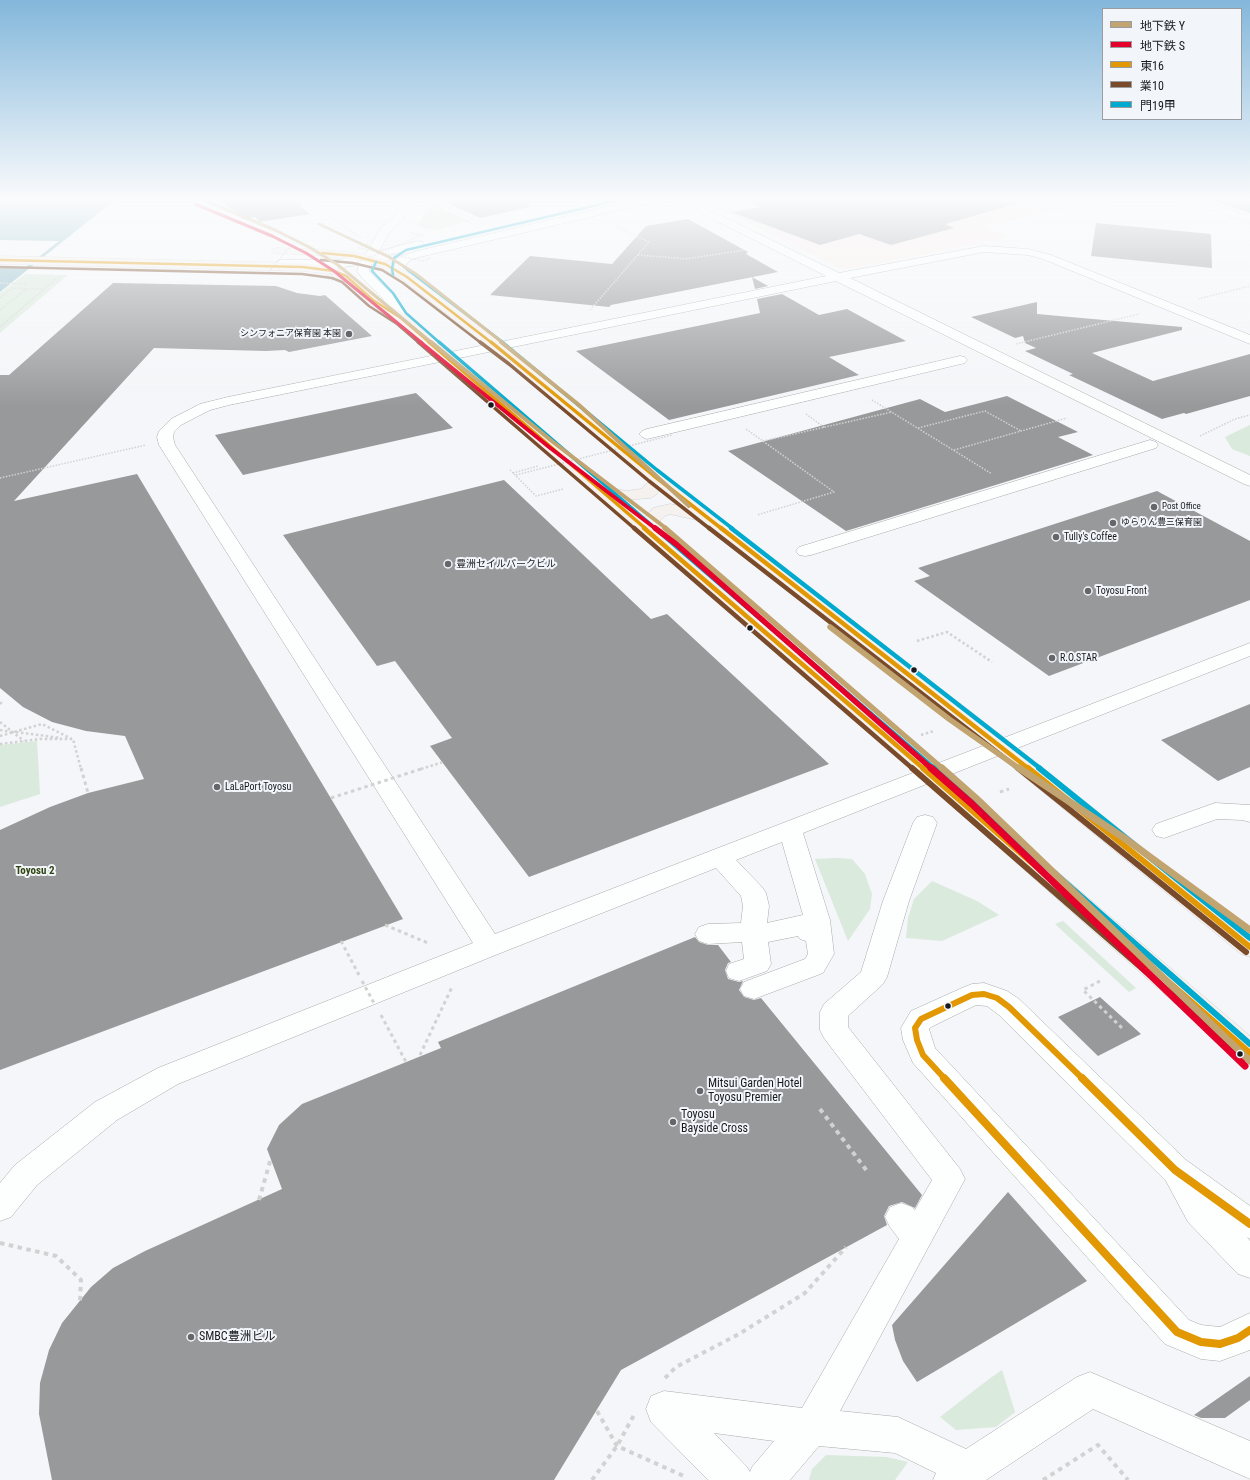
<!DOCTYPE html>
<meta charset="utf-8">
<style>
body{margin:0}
#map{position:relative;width:1250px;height:1480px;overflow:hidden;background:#f4f6f9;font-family:"Roboto Condensed","Noto Sans JP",sans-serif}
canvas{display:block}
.legend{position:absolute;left:1102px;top:8px;width:140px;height:112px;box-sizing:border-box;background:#f2f6fb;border:1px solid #9b9ea1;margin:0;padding:5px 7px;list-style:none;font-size:12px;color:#18191b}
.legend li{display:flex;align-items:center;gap:8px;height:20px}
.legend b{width:20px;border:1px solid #9b9ea1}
</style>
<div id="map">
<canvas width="1250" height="1480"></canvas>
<ul class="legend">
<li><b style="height:5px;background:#c1a470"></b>地下鉄 Y</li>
<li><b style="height:5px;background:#e4002b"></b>地下鉄 S</li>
<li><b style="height:5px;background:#e19803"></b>東16</li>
<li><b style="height:5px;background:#7a4b2a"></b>業10</li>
<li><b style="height:5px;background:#00a9ce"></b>門19甲</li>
</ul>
</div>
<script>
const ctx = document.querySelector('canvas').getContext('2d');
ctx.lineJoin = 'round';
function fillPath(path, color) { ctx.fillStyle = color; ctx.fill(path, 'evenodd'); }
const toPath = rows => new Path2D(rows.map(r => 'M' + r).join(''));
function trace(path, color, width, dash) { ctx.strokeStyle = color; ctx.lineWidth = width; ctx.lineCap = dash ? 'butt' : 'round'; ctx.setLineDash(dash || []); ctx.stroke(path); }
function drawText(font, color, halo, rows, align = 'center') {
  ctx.font = font + ' "Roboto Condensed","Noto Sans JP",sans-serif'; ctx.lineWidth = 4; ctx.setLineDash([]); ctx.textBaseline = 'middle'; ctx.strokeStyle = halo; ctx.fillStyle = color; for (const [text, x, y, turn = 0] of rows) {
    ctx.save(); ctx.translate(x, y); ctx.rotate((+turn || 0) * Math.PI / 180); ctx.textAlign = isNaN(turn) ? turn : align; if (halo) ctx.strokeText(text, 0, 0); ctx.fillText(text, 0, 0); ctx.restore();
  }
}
fillPath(toPath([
 [708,198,1120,198,982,226,1010,237,850,269,840,268,706,203]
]), '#faedea');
fillPath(toPath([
 [431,204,471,221,434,230,417,226],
 [25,274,68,275,0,333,0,293],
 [1250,425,1250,456,1232,449,1225,437],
 [37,741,40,794,0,807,0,745],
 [837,858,852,859,865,874,872,894,870,909,848,941,815,859],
 [932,881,977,901,999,915,942,941,906,938,908,918,914,899],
 [1063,921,1136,988,1129,992,1055,924],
 [1002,1370,1015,1412,996,1427,956,1430,940,1417,989,1379],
 [826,1455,887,1457,908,1462,895,1480,809,1480,812,1469]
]), '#daeadc');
fillPath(toPath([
 [0,198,117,198,0,292],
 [1205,198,1250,198,1250,213]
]), '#8dbbc7');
fillPath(toPath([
 [0,240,59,241,26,267,0,266]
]), '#f4f6f9');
fillPath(toPath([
 [218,198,300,198,301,207,310,214,260,222,255,217,243,219],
 [436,198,529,198,530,207,480,218],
 [744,198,1015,198,1016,204,945,224,954,228,891,245,859,234,820,245,731,212,761,207,743,201],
 [688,219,748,252,746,254,778,272,611,305,609,307,490,295,530,256,612,264,646,226],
 [1096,223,1211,234,1212,268,1091,256],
 [752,277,768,286,755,289],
 [113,283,276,286,297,293,320,296,325,295,372,336,289,352,285,350,266,351,154,348,14,501,137,474,403,919,0,1070,0,830,50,807,88,793,144,779,125,736,86,731,52,722,23,707,0,688,0,375,9,375],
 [782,294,819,315,847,309,906,341,829,357,859,375,669,420,576,351,760,313,757,299],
 [1037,302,1037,314,1182,327,1182,330,1092,353,1153,381,1250,354,1250,396,1186,414,1184,413,1162,419,1069,375,1073,374,1025,351,1036,348,1025,343,1023,336,1015,338,971,317],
 [416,393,453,428,243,475,215,435],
 [1007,396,1078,432,1058,437,1093,455,846,531,728,451,920,399,945,412],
 [504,480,651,619,667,614,829,764,529,877,430,746,452,738,395,661,377,666,283,535],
 [1157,491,1250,541,1250,600,1049,676,914,581,930,576,918,568],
 [1250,704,1250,767,1218,781,1161,740],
 [695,937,699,942,708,945,718,945,731,962,728,963,725,970,728,979,739,982,743,981,739,990,744,997,754,1000,761,998,922,1195,915,1208,902,1202,889,1206,884,1216,887,1225,621,1370,554,1480,52,1480,39,1414,40,1383,49,1350,62,1323,91,1287,113,1268,145,1251,282,1189,267,1149,279,1125,302,1104,441,1048,438,1042],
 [1100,997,1141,1034,1098,1056,1058,1017],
 [1008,1192,1087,1281,917,1382,903,1361,895,1340,892,1325],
 [1250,1376,1250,1400,1225,1418,1201,1418,1194,1415]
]), '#98999b');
const minor = toPath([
 [406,198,417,198,401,221,389,233,379,251,418,241,422,242,424,244,422,246,389,255,391,258,389,260,372,263,369,271,392,294,408,318,406,321,396,321,383,299,361,277,357,271,359,265,335,268,281,268,277,267,275,264,277,261,281,260,335,260,364,257,380,229,393,217,406,198],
 [644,198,664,198,659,201,424,256,412,259,406,264,406,273,404,276,396,276,394,273,393,269,396,259,404,255,417,251,644,198],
 [671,198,685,198,839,273,984,246,1028,249,1051,255,1250,335,1250,344,1043,259,1028,255,984,252,850,278,1250,475,1250,486,1244,484,836,281,229,405,210,410,181,425,174,432,173,437,175,445,495,934,1250,643,1250,656,803,833,830,920,834,954,823,973,754,999,744,996,740,989,744,982,805,959,808,954,806,941,800,939,798,936,768,942,771,964,767,971,739,981,729,978,726,971,729,964,744,959,742,942,708,944,699,941,695,934,699,927,708,924,741,923,743,906,741,896,716,868,498,954,178,1084,117,1120,37,1185,11,1217,0,1221,0,1183,15,1165,95,1102,158,1068,473,943,159,445,157,437,159,431,171,419,200,404,228,397,826,276,671,198],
 [782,842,803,915,767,923,769,906,766,893,762,887,736,860,782,842],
 [960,356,965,357,967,360,965,363,647,439,642,437,639,434,642,431,647,429,960,356],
 [1150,440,1156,442,1158,445,1156,448,811,555,805,556,799,555,796,551,799,547,1150,440],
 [1215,803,1250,805,1250,822,1242,820,1217,819,1164,838,1156,836,1152,830,1156,824,1215,803],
 [925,815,933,817,937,823,909,901,887,977,883,984,848,1016,848,1027,960,1169,965,1179,840,1411,898,1417,966,1449,1077,1377,1090,1372,1250,1441,1250,1479,1093,1409,986,1480,933,1480,936,1473,895,1453,819,1446,790,1480,708,1480,651,1422,646,1409,651,1396,664,1391,802,1408,899,1239,890,1227,885,1217,890,1207,901,1203,912,1207,915,1210,932,1180,824,1038,820,1030,820,1012,824,1004,861,972,883,901,913,823,917,817,925,815],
 [714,1433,774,1441,752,1467,750,1472,747,1467,714,1433],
 [984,983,1007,991,1019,999,1186,1160,1250,1206,1250,1239,1247,1237,1250,1241,1250,1278,1238,1274,1188,1222,1166,1181,999,1015,987,1006,976,1005,931,1027,929,1029,935,1048,1189,1320,1201,1325,1220,1327,1250,1313,1250,1350,1220,1361,1201,1359,1165,1344,913,1063,903,1040,901,1028,911,1011,962,988,972,984,984,983]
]);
const major = toPath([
 [277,248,316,249,364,254,389,261,411,274,518,356,659,472,1010,742,1250,933,1250,957,1241,954,994,752,701,521,670,514,665,516,660,521,660,526,663,535,1250,1036,1250,1064,1240,1061,923,780,452,369,396,321,369,303,342,279,331,274,303,271,0,264,0,256,303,263,338,268,350,273,377,297,406,315,607,487,626,491,641,489,649,481,508,362,403,280,381,267,363,261,316,255,273,253,271,251,273,249,277,248],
 [660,489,682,506,670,504,653,508,644,518,623,500,651,498,657,494,660,489]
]);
trace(minor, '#a8aaab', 1);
trace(major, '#d1d2d4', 1);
trace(toPath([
 [303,198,361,238],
 [1174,198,1250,223],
 [1196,198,1250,216],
 [429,200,481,222],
 [425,210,434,214,461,219,473,224],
 [638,255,686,259,744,250],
 [0,283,26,284],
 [0,298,12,288,26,289],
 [1198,299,1250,286],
 [0,310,26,289,44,289],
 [590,310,649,242,615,226],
 [0,327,56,279],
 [1016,344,1139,314],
 [872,400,992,474],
 [806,414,825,428],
 [918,428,985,411,1021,431],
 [746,429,834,492,757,515],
 [1200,436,1235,419,1250,415],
 [763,441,892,412],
 [954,450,1067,418],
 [510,470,536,496,563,489],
 [513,473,538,466],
 [0,478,146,445]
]), '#d2d2d3', 1.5, [1.5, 1.5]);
trace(toPath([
 [917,641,947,632,992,662],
 [0,704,3,701],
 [0,722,24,741],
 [0,730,11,732],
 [16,732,61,738],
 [921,735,934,731],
 [0,736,42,724,72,739],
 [0,744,40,739,73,739,81,769]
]), '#d2d2d3', 2.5, [2.5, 2.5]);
trace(toPath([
 [81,768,88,793],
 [1000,792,1009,789],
 [385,925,428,943],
 [341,941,359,975],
 [1100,981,1083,990,1123,1029],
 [381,1015,406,1062],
 [420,1055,452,987]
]), '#d2d2d3', 3, [3.5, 3.5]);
trace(toPath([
 [820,1109,867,1171],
 [259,1200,271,1158],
 [0,1243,56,1256,81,1280,80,1301],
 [665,1378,676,1367,739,1334,805,1293,846,1247],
 [597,1411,617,1446,686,1477],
 [592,1480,617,1446,634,1415],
 [1043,1480,1098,1445,1128,1480]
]), '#d2d2d3', 4, [4.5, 4.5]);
fillPath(minor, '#fdfefe');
fillPath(major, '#f5f1ee');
trace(toPath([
 [368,244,359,248,423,261,430,258],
 [267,274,293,243],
 [333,280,323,277,422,235,410,233,412,232],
 [516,475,672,435]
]), '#d2d2d3', 1.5, [1.5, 1.5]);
trace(toPath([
 [421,769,443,762]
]), '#d2d2d3', 2.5, [2.5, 2.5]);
trace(toPath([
 [331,798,424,768],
 [362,981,374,1003]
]), '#d2d2d3', 3, [3.5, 3.5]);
trace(toPath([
 [322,253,354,256,385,264,407,277,492,343],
 [0,260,303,267,334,271,346,276,373,300,401,318,430,343]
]), '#e19803', 2.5);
trace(toPath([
 [429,342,646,529],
 [491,342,653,475,722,529]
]), '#e19803', 3.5);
trace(toPath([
 [644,528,924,769],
 [721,528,1029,769]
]), '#e19803', 4.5);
trace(toPath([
 [923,768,1250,1053],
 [1028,768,1250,947],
 [945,1079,923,1055,917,1040,915,1028,921,1019,972,995,984,994,997,998,1009,1007,1083,1079]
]), '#e19803', 6);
trace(toPath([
 [944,1078,1177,1332,1201,1342,1220,1344,1238,1338,1250,1330],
 [1082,1078,1175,1170,1250,1224]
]), '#e19803', 8);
trace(toPath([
 [321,260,353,263,382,270,403,283,481,343],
 [0,267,302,274,332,278,342,282,369,306,397,324,419,343]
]), '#7a4b2a', 2.5);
trace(toPath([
 [418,342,635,529],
 [480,342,509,364,649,481,710,529]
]), '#7a4b2a', 3.5);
trace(toPath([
 [634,528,913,769],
 [709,528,1019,769]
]), '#7a4b2a', 4.5);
trace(toPath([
 [912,768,1245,1058],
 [1018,768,1246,952]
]), '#7a4b2a', 6);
trace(toPath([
 [376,262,372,271,393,293,406,313,440,343],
 [404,267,504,343],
 [393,275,392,269,394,258,406,250,627,198]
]), '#00a9ce', 2.5);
trace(toPath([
 [439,342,656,529],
 [502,342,657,470,733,529]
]), '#00a9ce', 3.5);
trace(toPath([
 [655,528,935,769],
 [731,528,1041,769]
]), '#00a9ce', 4.5);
trace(toPath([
 [934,768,1250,1044],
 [1039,768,1250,938]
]), '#00a9ce', 6);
trace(toPath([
 [199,198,275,230,309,247,338,265,432,343],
 [319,224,389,257,416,274,503,343]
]), '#c1a470', 3);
trace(toPath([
 [431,342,553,442,667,529],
 [501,342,579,405,689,506]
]), '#c1a470', 4);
trace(toPath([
 [665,528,943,769],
 [830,627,949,719,1020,769]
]), '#c1a470', 5.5);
trace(toPath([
 [942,768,977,799,1250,1061],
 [1019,768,1127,840,1250,930]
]), '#c1a470', 7);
trace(toPath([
 [195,204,272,236,306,253,334,271,422,343]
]), '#e4002b', 3);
trace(toPath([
 [420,342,549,447,656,529]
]), '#e4002b', 4);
trace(toPath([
 [655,528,676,544,932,769]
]), '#e4002b', 5.5);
trace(toPath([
 [931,768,972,804,1245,1066]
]), '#e4002b', 7);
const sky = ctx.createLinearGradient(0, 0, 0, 406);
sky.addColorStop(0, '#83b7db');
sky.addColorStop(0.49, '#fafbfc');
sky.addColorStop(1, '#fafbfc00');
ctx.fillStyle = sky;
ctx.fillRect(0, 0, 1250, 406);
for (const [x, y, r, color] of [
 [349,334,4,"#656669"],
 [491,405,3.5,"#18191b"],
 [1154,507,4,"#656669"],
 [1113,523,4,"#656669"],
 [1056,537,4,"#656669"],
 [448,564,4,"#656669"],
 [1088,591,4,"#656669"],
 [750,628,3.5,"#18191b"],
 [1052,658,4,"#656669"],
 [914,670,3.5,"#18191b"],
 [217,787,4,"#656669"],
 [948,1006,3.5,"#18191b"],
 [1240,1054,3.5,"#18191b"],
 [700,1091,4,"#656669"],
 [673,1122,4,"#656669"],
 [191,1337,4,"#656669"]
]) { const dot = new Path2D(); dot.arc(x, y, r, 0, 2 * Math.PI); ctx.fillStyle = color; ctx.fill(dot); trace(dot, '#f2f6fb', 1.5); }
drawText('9px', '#18191b', '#f2f6fb', [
 ["シンフォニア保育園 本園",341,334,"right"],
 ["Post Office",1162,507],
 ["ゆらりん豊三保育園",1121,523]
], 'left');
drawText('10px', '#18191b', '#f2f6fb', [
 ["Tully's Coffee",1064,537],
 ["豊洲セイルパークビル",456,564],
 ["Toyosu Front",1096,591],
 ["R.O.STAR",1060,658],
 ["LaLaPort Toyosu",225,787]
], 'left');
drawText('bold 11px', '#30440f', '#f2f6fb', [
 ["Toyosu 2",35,871]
]);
drawText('12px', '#18191b', '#f2f6fb', [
 ["Mitsui Garden Hotel",708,1084],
 ["Toyosu Premier",708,1098],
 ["Toyosu",681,1115],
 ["Bayside Cross",681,1129],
 ["SMBC豊洲ビル",199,1337]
], 'left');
</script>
